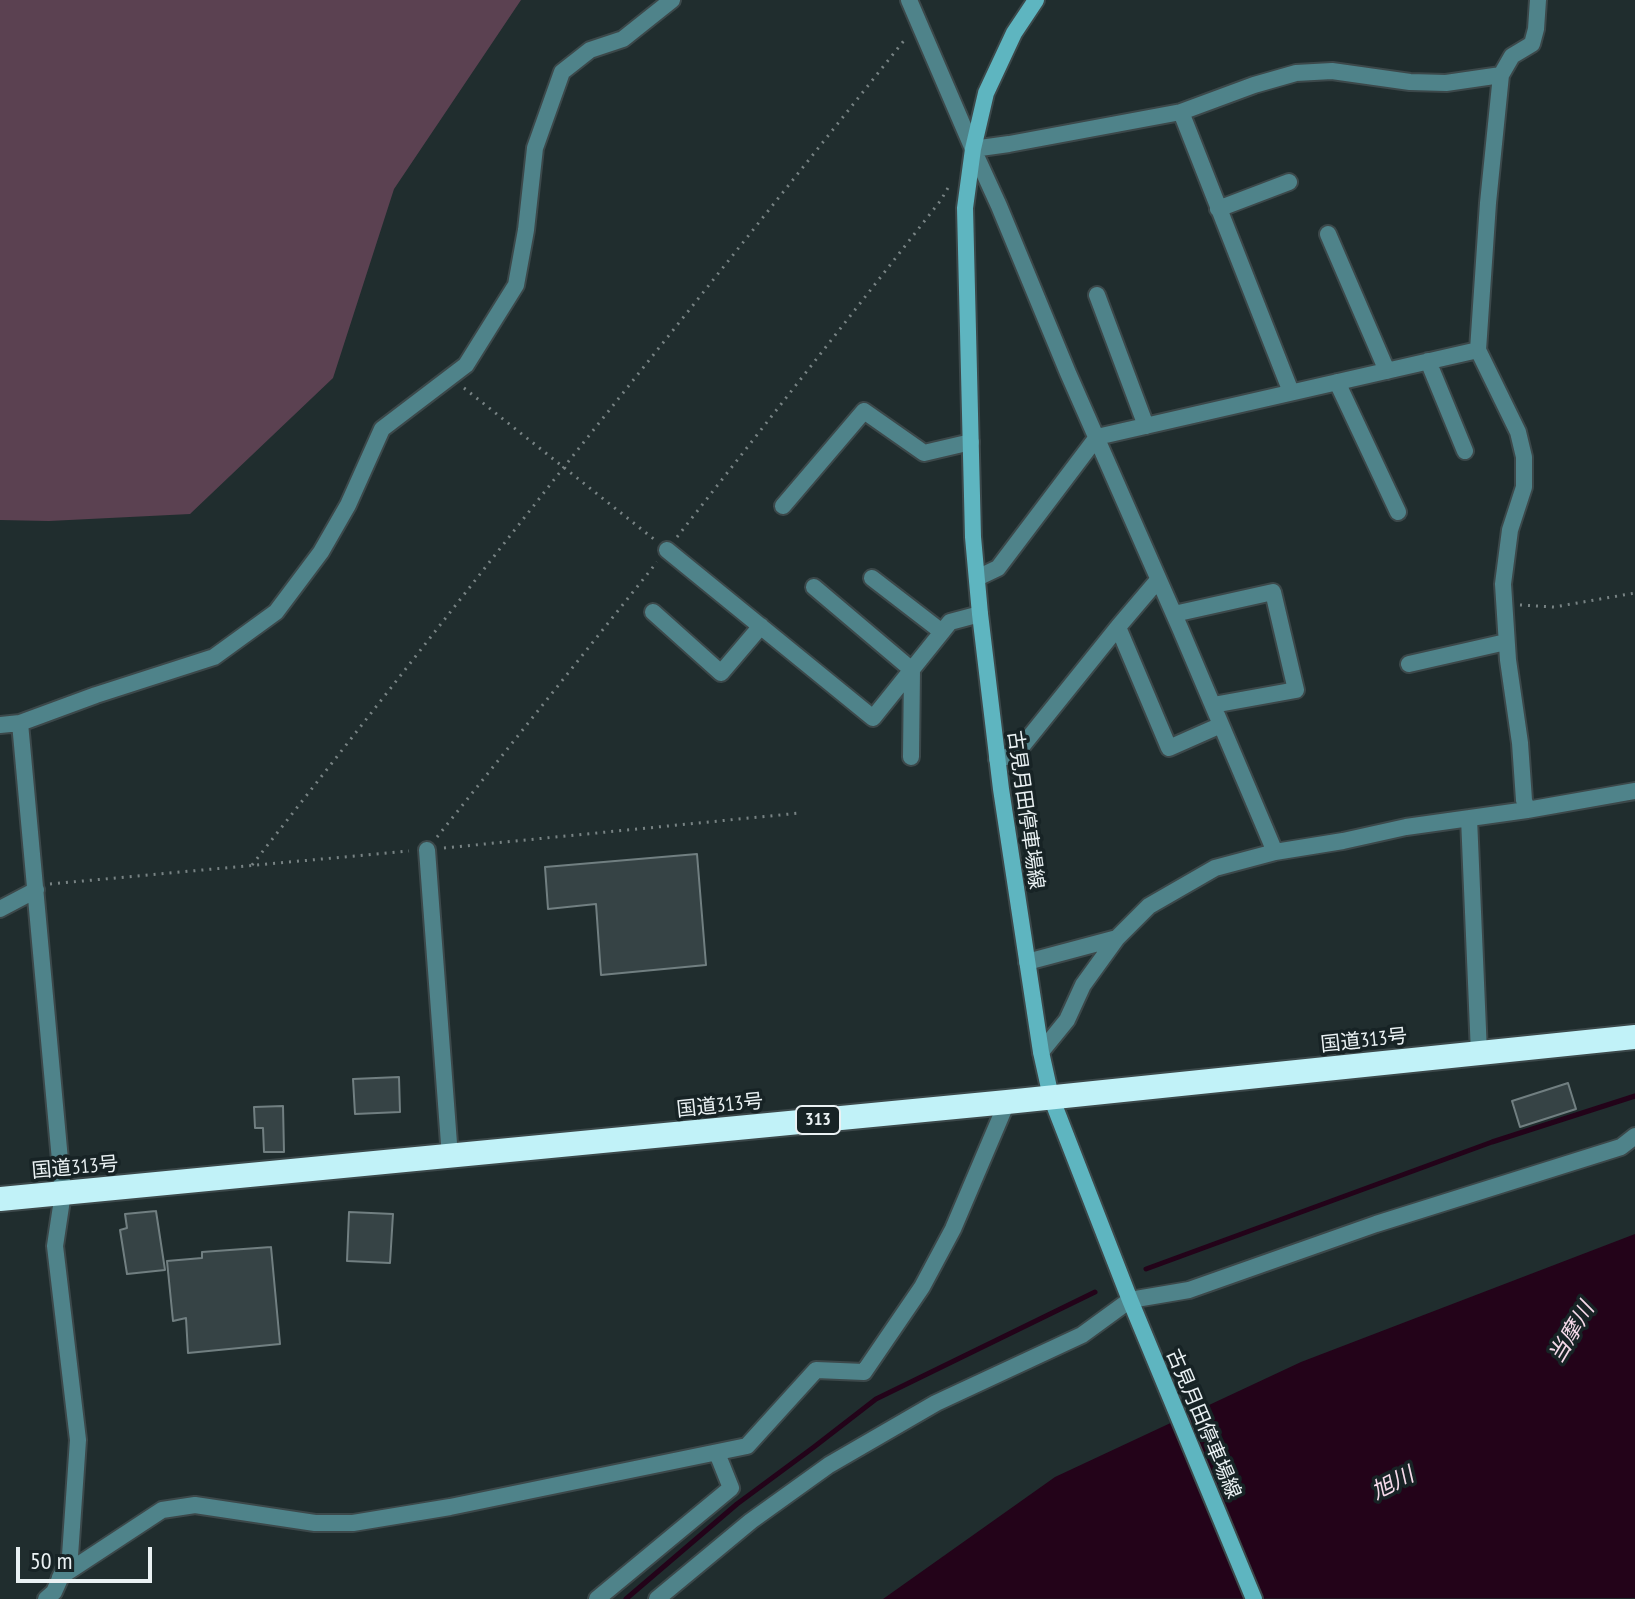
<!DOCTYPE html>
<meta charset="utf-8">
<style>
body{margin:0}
#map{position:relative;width:1635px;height:1599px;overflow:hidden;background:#202d2e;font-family:"PT Sans Narrow",sans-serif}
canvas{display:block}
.scale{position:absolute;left:16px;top:1547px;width:136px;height:36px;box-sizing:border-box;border:4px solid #eaf1f3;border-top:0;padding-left:10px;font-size:24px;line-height:28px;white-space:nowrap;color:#eaf1f3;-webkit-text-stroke:6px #172325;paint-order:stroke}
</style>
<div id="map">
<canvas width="1635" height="1599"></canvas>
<div class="scale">50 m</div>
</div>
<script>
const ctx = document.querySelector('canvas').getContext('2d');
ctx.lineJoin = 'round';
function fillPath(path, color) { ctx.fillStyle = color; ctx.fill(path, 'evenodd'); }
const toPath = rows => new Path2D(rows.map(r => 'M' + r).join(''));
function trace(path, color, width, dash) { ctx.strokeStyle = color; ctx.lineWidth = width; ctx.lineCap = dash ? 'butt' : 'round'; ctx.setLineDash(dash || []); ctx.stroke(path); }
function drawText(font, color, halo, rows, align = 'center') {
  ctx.font = font + ' "PT Sans Narrow","Noto Sans JP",sans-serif'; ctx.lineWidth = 7; ctx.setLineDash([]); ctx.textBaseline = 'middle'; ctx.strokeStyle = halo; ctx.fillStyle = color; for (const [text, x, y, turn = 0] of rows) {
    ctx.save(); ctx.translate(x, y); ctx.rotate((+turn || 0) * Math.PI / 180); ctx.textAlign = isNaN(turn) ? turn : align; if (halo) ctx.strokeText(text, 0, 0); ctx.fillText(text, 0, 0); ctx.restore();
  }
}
fillPath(toPath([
 [0,0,521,0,394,189,333,378,190,514,49,521,0,520]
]), '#5b4151');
fillPath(toPath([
 [1635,1234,1635,1598,883,1599,1055,1477,1301,1362]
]), '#230319');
trace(toPath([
 [1146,1269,1492,1142,1635,1096],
 [626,1599,737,1504,814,1447,876,1399,1095,1292]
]), '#230319', 5);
const building = toPath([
 [697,854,706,965,601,975,596,904,548,909,545,867,697,854],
 [399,1077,400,1112,355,1114,353,1079,399,1077],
 [1568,1083,1576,1109,1520,1127,1512,1101,1568,1083],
 [283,1106,284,1152,264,1152,263,1128,255,1128,254,1107,283,1106],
 [156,1211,165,1270,127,1274,120,1230,127,1228,125,1214,156,1211],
 [349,1212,393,1214,390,1263,347,1261,349,1212],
 [271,1247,280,1344,188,1353,186,1318,173,1321,167,1261,202,1258,202,1252,271,1247]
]);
fillPath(building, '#364345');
trace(building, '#717f81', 2);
const street = toPath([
 [909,0,973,149,999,206,1068,373,1180,628,1275,852],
 [1181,112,1291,392],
 [973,149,1009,144,1181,112,1254,85,1296,73,1332,71,1410,82,1446,83,1501,75],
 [1218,209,1289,182],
 [1328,234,1387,371],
 [1097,295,1146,426],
 [1428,361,1465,451],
 [1337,382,1398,512],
 [783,506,864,411,924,453,971,442],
 [667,550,873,718,950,622,980,614],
 [872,578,942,632],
 [977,578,998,568,1097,437,1478,350],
 [1158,580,1118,627,1169,748,1221,725],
 [814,587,912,670,911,757],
 [653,612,721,673,761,626],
 [1174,614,1273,592,1296,690,1213,705],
 [1409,664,1506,642],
 [20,723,63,1193,55,1246,78,1440,70,1556,54,1592,46,1599],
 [0,725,20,723,96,695,214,657,276,612,321,552,348,505,382,429,466,365,516,285,526,230,535,148,562,72,590,50,623,39,672,0],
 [997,759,1015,755,1118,627],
 [1527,810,1524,800,1520,743,1508,660,1503,584,1510,530,1524,487,1524,457,1518,432,1478,350,1488,203,1501,75,1512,56,1532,44,1536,29,1538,0],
 [1469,818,1479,1053],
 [427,850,450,1157],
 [0,909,36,890],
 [1027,962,1117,938],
 [1041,1052,1067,1020,1083,985,1117,938,1149,906,1215,868,1275,852,1343,841,1406,827,1527,810,1635,791],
 [60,1577,162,1510,195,1505,315,1523,353,1523,450,1507,747,1446,816,1370,864,1372,922,1287,953,1229,1007,1102],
 [597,1599,731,1488,717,1453],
 [657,1599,751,1521,829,1465,936,1403,1082,1335,1130,1300,1189,1290,1376,1224,1621,1147,1635,1136]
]);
const secondary = toPath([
 [1036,0,1014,33,986,93,973,149,965,208,973,537,980,614,1001,789,1041,1052,1051,1097,1130,1300,1254,1599]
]);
const highway = toPath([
 [0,1199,1007,1102,1635,1037]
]);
trace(street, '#3c484a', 20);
trace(secondary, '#3c484a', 20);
trace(highway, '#3c484a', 28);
trace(toPath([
 [464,388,655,540],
 [677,537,941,200,949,186],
 [1520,605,1554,607,1635,593],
 [437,837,657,562],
 [444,848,800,813],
 [252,865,564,467,906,38],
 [50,884,409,851]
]), '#788384', 3, [2, 6]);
trace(street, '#4f838a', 16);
trace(secondary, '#5eb5c0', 16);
trace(highway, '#c1f2f8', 24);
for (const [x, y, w] of [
 [818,1120,44]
]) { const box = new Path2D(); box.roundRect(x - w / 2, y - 14, w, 28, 6); ctx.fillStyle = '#172325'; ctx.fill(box); trace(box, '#eaf1f3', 2); }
drawText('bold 18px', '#eaf1f3', null, [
 ["313",818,1120]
]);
drawText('20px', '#eaf1f3', '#172325', [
 ["古見月田停車場線",1025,810,82],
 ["国道313号",1364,1041,-6],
 ["国道313号",720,1106,-6],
 ["国道313号",75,1168,-5],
 ["古見月田停車場線",1203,1424,67]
]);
drawText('italic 22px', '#f6daea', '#172325', [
 ["当摩川",1572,1333,-59],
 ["旭川",1393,1484,-27]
]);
</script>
